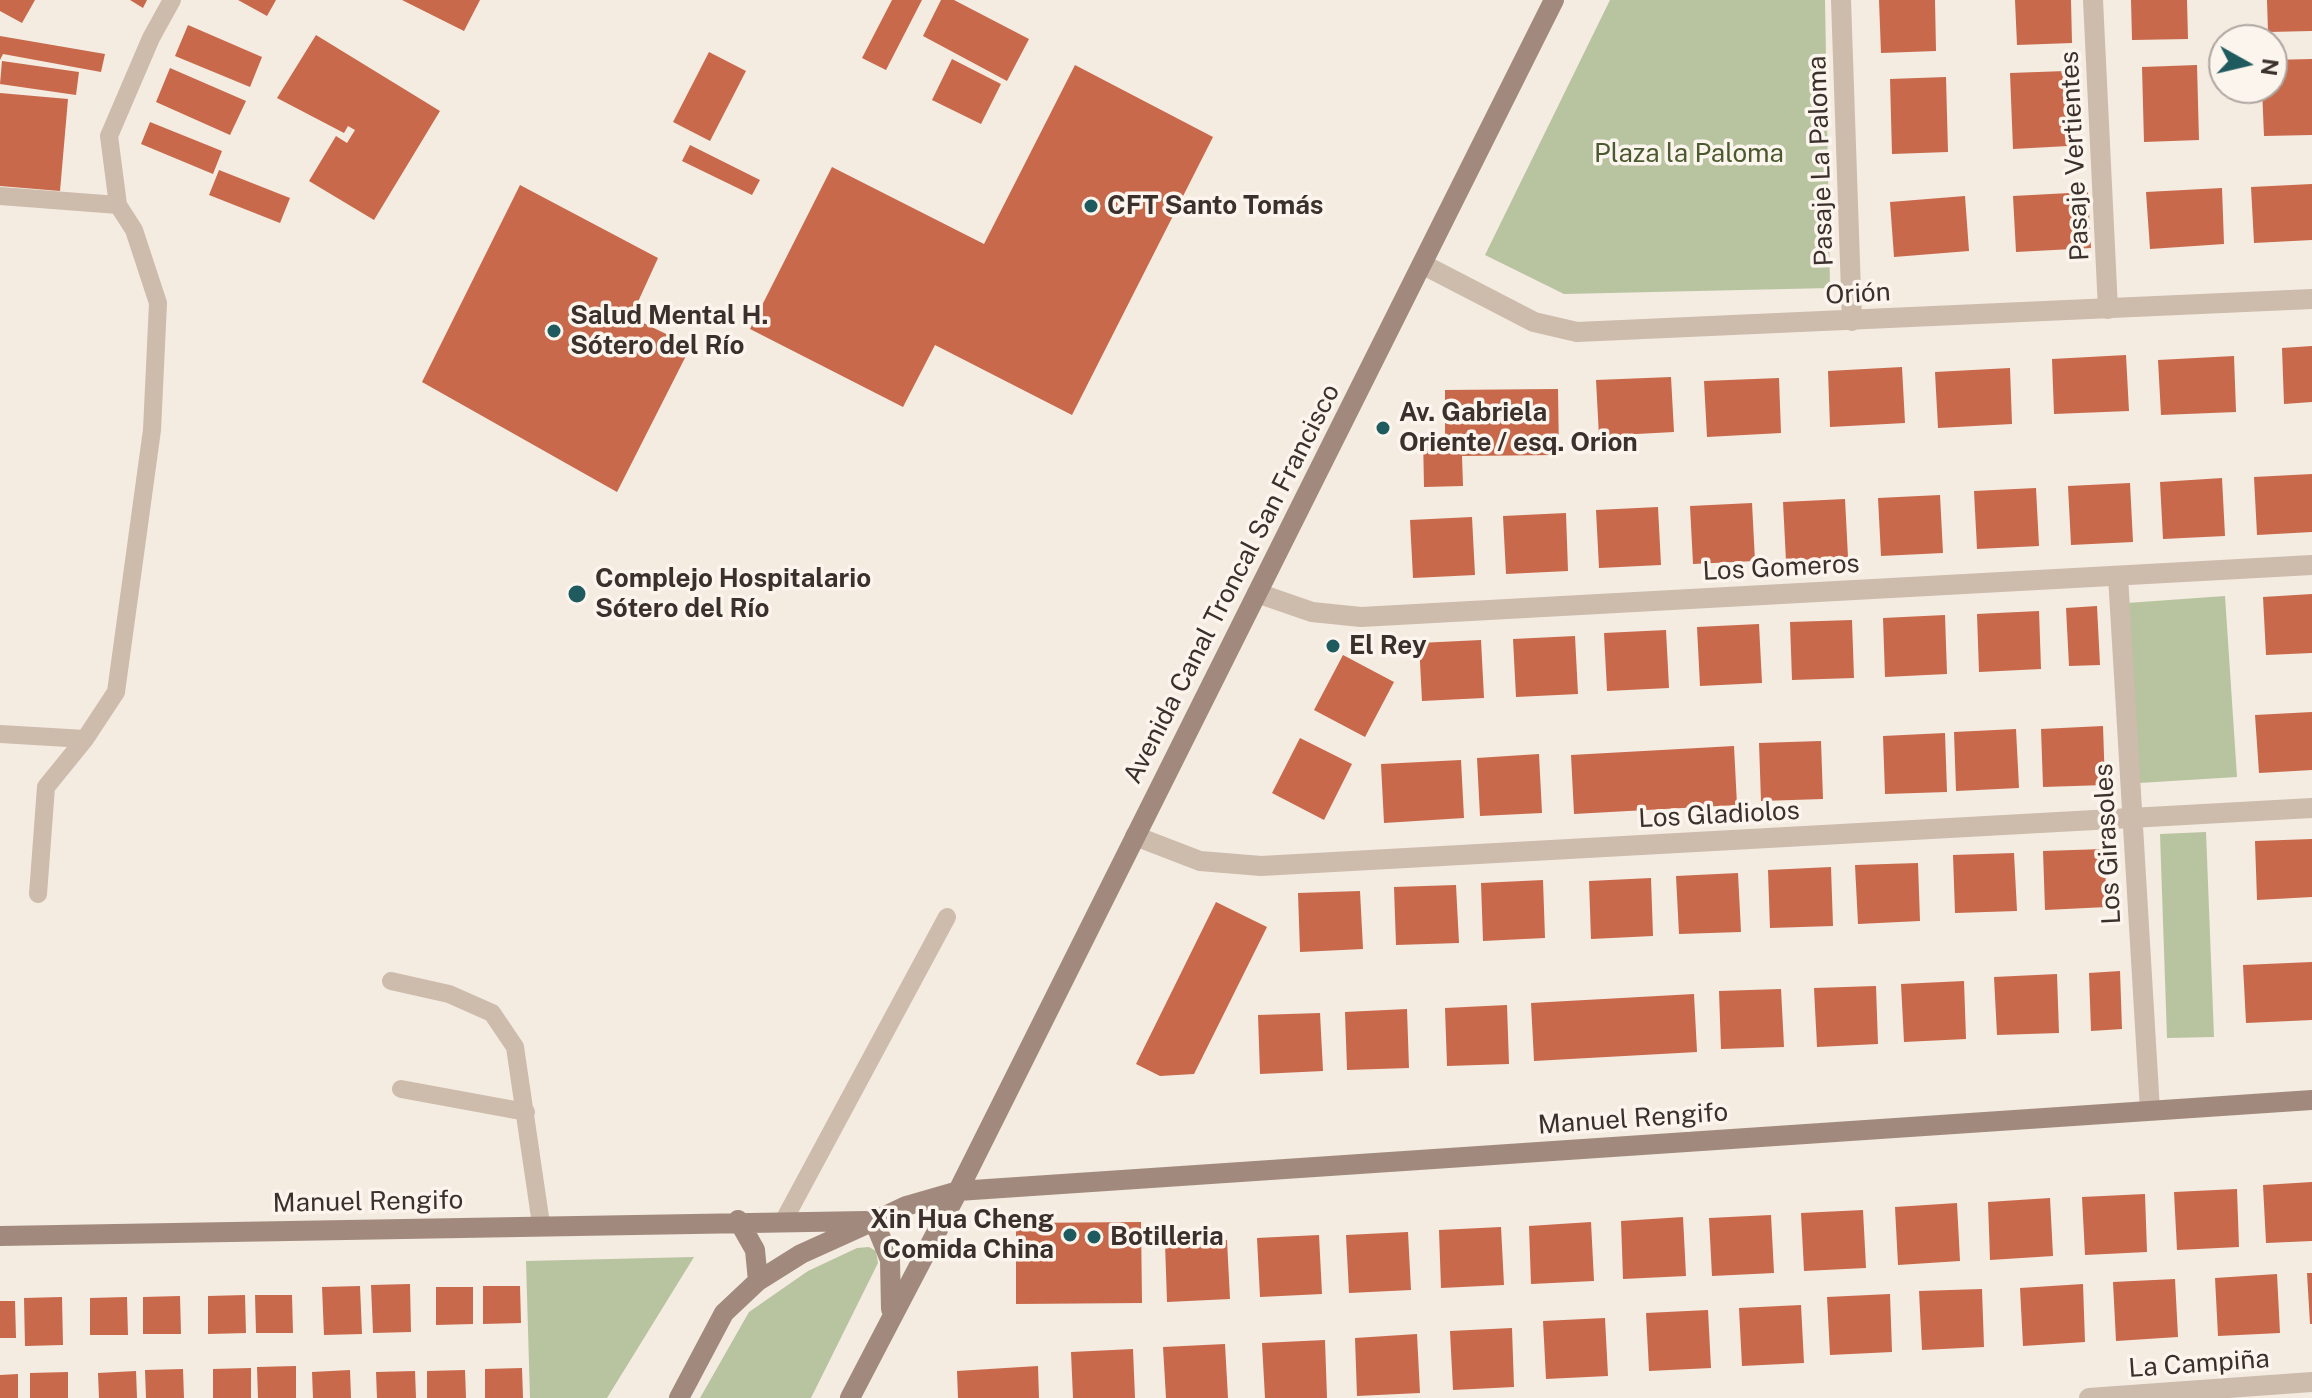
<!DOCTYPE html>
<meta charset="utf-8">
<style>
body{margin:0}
#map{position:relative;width:2312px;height:1398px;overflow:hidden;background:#f4ebe1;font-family:"Public Sans",sans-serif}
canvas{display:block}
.north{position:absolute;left:2208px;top:24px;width:80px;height:80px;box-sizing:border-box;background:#fbf5ee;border:2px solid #aea6a0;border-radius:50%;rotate:98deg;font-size:22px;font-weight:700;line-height:32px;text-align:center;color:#3b302b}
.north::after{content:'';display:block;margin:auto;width:28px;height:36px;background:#1f5a5e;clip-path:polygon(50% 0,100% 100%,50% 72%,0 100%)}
</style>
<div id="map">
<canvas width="2312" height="1398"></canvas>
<div class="north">N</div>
</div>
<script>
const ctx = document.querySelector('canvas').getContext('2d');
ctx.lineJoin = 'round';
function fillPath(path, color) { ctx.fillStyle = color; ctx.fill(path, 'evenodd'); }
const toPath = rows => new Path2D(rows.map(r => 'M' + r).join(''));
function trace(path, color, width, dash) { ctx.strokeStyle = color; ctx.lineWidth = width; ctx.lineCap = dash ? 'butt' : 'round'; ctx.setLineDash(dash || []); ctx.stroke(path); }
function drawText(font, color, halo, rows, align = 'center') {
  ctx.font = font + ' "Public Sans",sans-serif'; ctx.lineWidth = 7; ctx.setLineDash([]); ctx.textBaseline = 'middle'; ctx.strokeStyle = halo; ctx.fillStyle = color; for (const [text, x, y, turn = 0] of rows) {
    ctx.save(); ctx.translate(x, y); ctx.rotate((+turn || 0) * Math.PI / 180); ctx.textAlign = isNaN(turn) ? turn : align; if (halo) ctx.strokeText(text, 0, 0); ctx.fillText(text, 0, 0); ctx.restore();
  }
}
fillPath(toPath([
 [1610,0,1825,0,1830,288,1564,294,1485,255],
 [2225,596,2237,777,2139,783,2127,603],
 [2206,832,2214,1037,2167,1038,2160,834],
 [869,1247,876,1251,878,1263,811,1398,700,1398,749,1312,808,1271,857,1248],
 [694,1257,607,1398,530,1398,526,1261]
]), '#b8c4a0');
fillPath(toPath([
 [0,0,35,0,22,23,0,11],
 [130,0,147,0,143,8],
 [238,0,276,0,267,16],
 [402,0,480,0,464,31],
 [892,0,922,0,886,70,862,58],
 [941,0,954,0,1029,39,1007,81,923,36],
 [1879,0,1935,0,1936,51,1881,53],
 [2015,0,2071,0,2072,43,2017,45],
 [2131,0,2187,0,2188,39,2132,40],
 [2267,0,2312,0,2312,31,2268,32],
 [188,25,262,57,250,87,175,56],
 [316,35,440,111,374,220,309,181,336,136,347,143,355,130,348,126,344,133,277,98],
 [0,36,105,54,101,72,3,54,0,60],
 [709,52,746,71,710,141,673,122],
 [952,59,1001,84,981,124,932,100],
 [2312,59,2312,135,2264,136,2262,88,2272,88,2272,60],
 [2,61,79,72,76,95,0,84],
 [1075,65,1213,137,1072,415,935,345,903,407,750,329,832,167,984,244],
 [2197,65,2199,140,2144,142,2142,67],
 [170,68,246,101,230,135,156,102],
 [2066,71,2068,146,2013,149,2010,73],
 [1946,77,1948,152,1892,154,1890,79],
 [0,93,68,99,60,191,0,186],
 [150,122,222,151,213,174,141,144],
 [690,145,760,180,752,195,682,161],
 [219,170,290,198,280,223,209,195],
 [2312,184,2312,240,2254,243,2251,187],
 [520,185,658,258,631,317,691,346,617,492,422,382],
 [2222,188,2224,244,2150,249,2146,192],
 [2088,192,2091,248,2016,252,2013,196],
 [1965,196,1969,251,1894,257,1890,202],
 [2312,346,2312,402,2284,404,2282,348],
 [2126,355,2129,411,2054,414,2052,359],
 [2234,356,2236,412,2161,415,2158,360],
 [1902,367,1905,423,1830,427,1828,371],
 [2010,368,2012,424,1938,428,1935,372],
 [1671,377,1674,432,1599,436,1596,380],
 [1779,378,1781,433,1707,437,1704,381],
 [1558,389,1559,455,1462,456,1463,486,1424,487,1423,436,1445,435,1445,390],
 [2312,474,2312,532,2257,535,2254,477],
 [2222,478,2225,536,2163,539,2160,482],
 [2130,483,2133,542,2071,545,2068,486],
 [2036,488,2039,546,1977,549,1974,491],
 [1940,495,1943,553,1881,556,1878,498],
 [1845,499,1848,557,1786,561,1783,502],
 [1752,503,1755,561,1693,564,1690,506],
 [1658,507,1661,565,1599,568,1596,510],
 [1566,513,1568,571,1506,574,1503,516],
 [1472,517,1475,575,1413,578,1410,520],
 [2312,594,2312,653,2266,655,2263,597],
 [2097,606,2100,665,2069,666,2066,608],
 [2039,611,2041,669,1979,672,1977,614],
 [1945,615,1947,674,1885,677,1883,618],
 [1852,620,1854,678,1792,680,1790,622],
 [1759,624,1762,683,1700,686,1697,627],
 [1666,630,1669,688,1607,691,1604,633],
 [1575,636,1578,694,1516,697,1513,639],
 [1481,640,1484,698,1422,701,1419,643],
 [1343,655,1394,682,1365,737,1314,710],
 [2312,712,2312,770,2259,773,2255,715],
 [2103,726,2105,785,2043,787,2041,729],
 [2016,729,2019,788,1956,791,1954,732],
 [1945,733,1947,792,1885,794,1883,736],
 [1300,738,1352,764,1324,820,1272,793],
 [1821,741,1823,799,1761,801,1759,743],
 [1734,746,1737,805,1574,814,1571,755],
 [1539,754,1542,813,1480,816,1477,758],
 [1461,760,1464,818,1384,823,1381,764],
 [2312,839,2312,897,2257,900,2255,841],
 [2104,849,2107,907,2045,910,2043,851],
 [2014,853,2017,911,1955,913,1953,855],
 [1918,863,1920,921,1858,924,1855,865],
 [1831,867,1833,926,1770,928,1768,870],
 [1738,873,1741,932,1679,934,1676,876],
 [1651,878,1653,936,1591,939,1589,881],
 [1543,880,1545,938,1483,941,1481,883],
 [1456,885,1459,943,1396,945,1394,887],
 [1360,891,1363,949,1300,952,1298,893],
 [1216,902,1267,927,1194,1074,1160,1076,1136,1064],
 [2312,962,2312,1020,2246,1023,2243,965],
 [2120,971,2122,1029,2091,1031,2089,973],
 [2057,974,2059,1033,1997,1035,1994,977],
 [1964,981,1966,1039,1904,1042,1901,984],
 [1876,986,1878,1044,1817,1047,1814,988],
 [1781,989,1784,1047,1721,1049,1719,991],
 [1694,994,1697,1052,1534,1061,1531,1003],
 [1507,1005,1509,1064,1447,1066,1445,1008],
 [1407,1009,1409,1068,1347,1070,1345,1012],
 [1320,1013,1323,1071,1260,1074,1258,1015],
 [2312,1182,2312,1241,2266,1243,2263,1185],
 [2237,1189,2239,1247,2177,1250,2174,1192],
 [2145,1194,2147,1252,2085,1255,2082,1197],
 [2050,1198,2053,1256,1990,1260,1988,1202],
 [1957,1203,1960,1261,1898,1265,1895,1207],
 [1863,1210,1866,1268,1804,1271,1801,1213],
 [1771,1215,1774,1273,1712,1276,1709,1218],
 [1683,1217,1686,1276,1623,1279,1621,1221],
 [1141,1222,1142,1303,1016,1304,1016,1223],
 [1591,1222,1594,1281,1531,1284,1529,1226],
 [1501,1227,1504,1285,1441,1288,1439,1230],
 [1408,1232,1411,1290,1349,1293,1346,1235],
 [1319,1235,1322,1294,1260,1297,1257,1238],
 [1227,1240,1230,1299,1167,1302,1165,1243],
 [2307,1273,2312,1273,2312,1324,2310,1324],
 [2277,1274,2280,1333,2218,1336,2215,1278],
 [2175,1279,2178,1337,2116,1341,2113,1282],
 [410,1284,411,1332,373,1333,371,1285],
 [2083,1284,2085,1342,2023,1346,2020,1288],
 [360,1286,362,1334,324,1335,322,1287],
 [483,1286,520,1286,521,1323,483,1324],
 [436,1287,473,1287,473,1324,436,1325],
 [1982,1289,1984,1347,1922,1350,1919,1291],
 [1890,1294,1892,1352,1830,1355,1827,1297],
 [245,1295,246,1333,208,1334,208,1296],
 [255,1295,292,1295,293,1333,256,1333],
 [180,1296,181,1334,143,1334,143,1297],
 [62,1297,63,1345,25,1346,24,1298],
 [127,1297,128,1335,90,1335,90,1298],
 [0,1301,15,1301,16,1338,0,1338],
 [1801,1305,1804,1363,1742,1366,1739,1308],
 [1708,1310,1711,1368,1649,1371,1646,1313],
 [1605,1318,1608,1376,1546,1379,1543,1321],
 [1512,1328,1514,1387,1453,1390,1450,1331],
 [1417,1334,1420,1393,1357,1396,1355,1338],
 [1325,1340,1327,1398,1265,1398,1262,1343],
 [1225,1344,1228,1398,1166,1398,1163,1347],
 [1133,1349,1135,1398,1073,1398,1071,1352],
 [296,1366,296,1398,258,1398,257,1367],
 [1038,1366,1039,1398,958,1398,957,1371],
 [251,1368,251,1398,213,1398,213,1369],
 [522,1368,523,1398,485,1398,485,1369],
 [183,1369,184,1398,146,1398,145,1370],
 [350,1370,351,1398,313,1398,312,1372],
 [465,1370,466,1398,427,1398,427,1371],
 [136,1371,137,1398,99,1398,98,1373],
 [415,1371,416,1398,377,1398,376,1372],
 [68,1372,68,1398,30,1398,30,1373],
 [18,1374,18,1398,0,1398,0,1375]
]), '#c8694b');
trace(toPath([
 [0,196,118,205],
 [0,734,85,739],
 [38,894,46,787,85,739,116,692,152,430,158,303,134,230,118,205,109,136,151,38,172,0],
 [391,981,449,994,492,1013,515,1047,541,1224],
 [401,1089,526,1112],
 [784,1220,947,917]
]), '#cdbbac', 18);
trace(toPath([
 [1841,0,1852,321],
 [2093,0,2108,309],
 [1422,264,1534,322,1577,332,2312,299],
 [2118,576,2150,1110],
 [1257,593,1312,612,1361,617,2312,565],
 [1135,836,1200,861,1261,866,2312,808],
 [2089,1398,2312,1382]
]), '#cdbbac', 20);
trace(toPath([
 [738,1220,755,1250,758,1281],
 [874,1221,890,1260,891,1309],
 [0,1236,866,1221],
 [679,1398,724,1313,758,1281,801,1254,874,1221,906,1206,958,1191,2312,1100],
 [850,1398,958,1191,1554,0]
]), '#a18a7d', 20);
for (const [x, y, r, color] of [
 [1091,206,8,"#1f5a5e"],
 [554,331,8,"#1f5a5e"],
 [1383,428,8,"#1f5a5e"],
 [577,594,10,"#1f5a5e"],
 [1333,646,8,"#1f5a5e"],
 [1070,1235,8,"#1f5a5e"],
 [1094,1237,8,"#1f5a5e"]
]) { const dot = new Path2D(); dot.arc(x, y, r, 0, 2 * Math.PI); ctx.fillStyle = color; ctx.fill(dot); trace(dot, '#fbf5ee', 3); }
drawText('26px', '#4a5a2e', '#fbf5ee', [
 ["Plaza la Paloma",1689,154]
]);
drawText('26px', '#3b302b', '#fbf5ee', [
 ["Pasaje Vertientes",2075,156,-93],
 ["Pasaje La Paloma",1821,161,-92],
 ["Orión",1858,294,-3],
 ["Los Gomeros",1781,568,-3],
 ["Avenida Canal Troncal San Francisco",1232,584,-63],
 ["Los Gladiolos",1719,815,-3],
 ["Los Girasoles",2108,844,-93],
 ["Manuel Rengifo",1633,1119,-4],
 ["Manuel Rengifo",368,1202,-1],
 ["La Campiña",2199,1364,-4]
]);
drawText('bold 26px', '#3b302b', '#fbf5ee', [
 ["CFT Santo Tomás",1107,206],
 ["Salud Mental H.",570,316],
 ["Sótero del Río",570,346],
 ["Av. Gabriela",1399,413],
 ["Oriente / esq. Orion",1399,443],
 ["Complejo Hospitalario",595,579],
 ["Sótero del Río",595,609],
 ["El Rey",1349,646],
 ["Xin Hua Cheng",1054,1220,"right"],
 ["Comida China",1054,1250,"right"],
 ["Botilleria",1110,1237]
], 'left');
</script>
